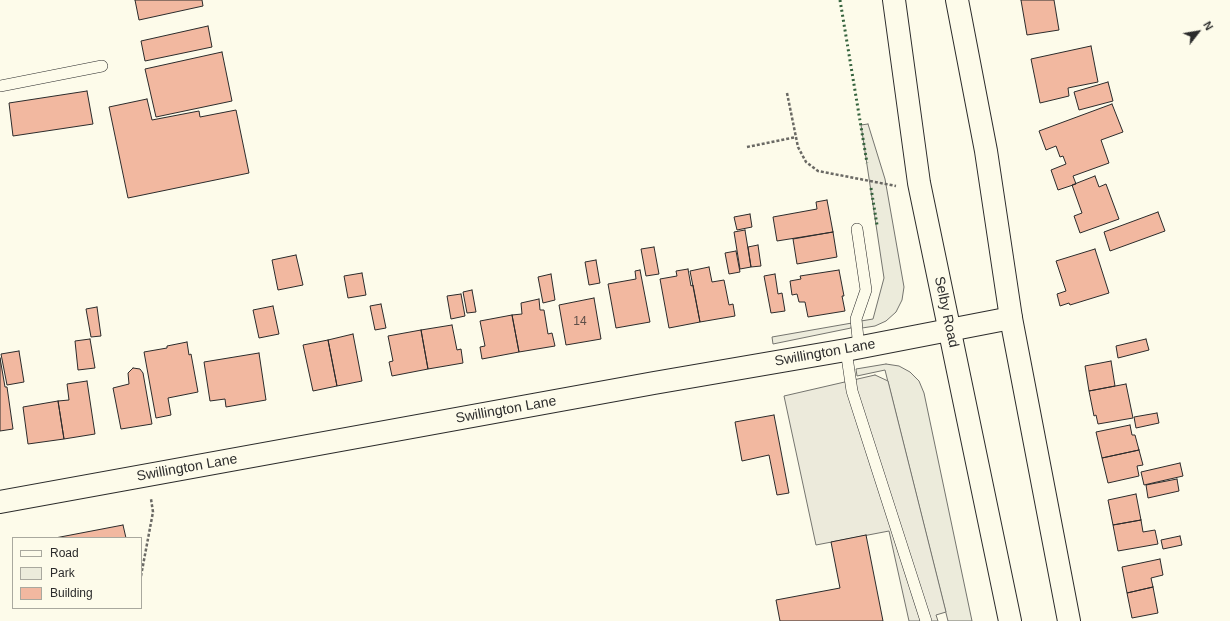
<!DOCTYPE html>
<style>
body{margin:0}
#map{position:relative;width:1230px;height:621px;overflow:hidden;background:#fdfbea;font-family:Helvetica,sans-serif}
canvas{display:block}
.legend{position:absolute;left:12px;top:537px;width:130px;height:72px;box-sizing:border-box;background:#fdfbea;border:1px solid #a9a89e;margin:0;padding:5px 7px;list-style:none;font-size:12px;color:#2b2b2b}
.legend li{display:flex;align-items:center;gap:8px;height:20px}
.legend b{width:20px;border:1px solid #a9a89e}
.north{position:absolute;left:1178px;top:12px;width:40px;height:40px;-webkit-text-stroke:3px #fdfbea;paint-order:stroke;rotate:59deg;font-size:11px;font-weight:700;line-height:16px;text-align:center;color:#2b2b2b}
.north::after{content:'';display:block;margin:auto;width:14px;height:18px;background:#2b2b2b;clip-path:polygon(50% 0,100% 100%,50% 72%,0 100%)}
</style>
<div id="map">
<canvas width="1230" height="621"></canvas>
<ul class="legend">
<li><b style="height:5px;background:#fdfbea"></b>Road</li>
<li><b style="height:11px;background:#ecebdb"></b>Park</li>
<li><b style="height:11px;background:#f2b8a0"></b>Building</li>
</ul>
<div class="north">N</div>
</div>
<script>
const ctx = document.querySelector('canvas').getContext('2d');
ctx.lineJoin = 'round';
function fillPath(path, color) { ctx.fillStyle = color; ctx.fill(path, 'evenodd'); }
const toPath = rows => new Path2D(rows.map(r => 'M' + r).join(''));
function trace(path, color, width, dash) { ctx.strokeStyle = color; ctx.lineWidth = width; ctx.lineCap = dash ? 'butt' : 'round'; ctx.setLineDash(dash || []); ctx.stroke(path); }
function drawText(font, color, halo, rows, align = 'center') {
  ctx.font = font + ' Helvetica,sans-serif'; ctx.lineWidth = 3; ctx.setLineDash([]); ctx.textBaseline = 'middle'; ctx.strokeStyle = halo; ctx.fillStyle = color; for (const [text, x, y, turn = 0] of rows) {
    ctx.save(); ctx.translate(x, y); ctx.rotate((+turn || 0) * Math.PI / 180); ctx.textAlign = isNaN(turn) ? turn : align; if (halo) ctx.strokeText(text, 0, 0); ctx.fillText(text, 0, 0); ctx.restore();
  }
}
const green = toPath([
 [868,124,885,179,904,287,902,300,896,312,886,321,875,326,862,328,861,321,873,319,884,278,861,125,868,124],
 [852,323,851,328,773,344,772,337,852,323],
 [886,364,899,366,910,372,919,381,924,393,972,621,948,621,885,370,857,376,856,369,886,364]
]);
fillPath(green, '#ecebdb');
trace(green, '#74746e', 1);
const parking = toPath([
 [875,375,888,381,946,612,936,615,938,621,909,621,889,531,816,545,784,396,875,375]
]);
fillPath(parking, '#eceadb');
trace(parking, '#74746e', 1);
const building = toPath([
 [135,0,202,0,203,6,139,20,135,0],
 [1021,0,1054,0,1059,30,1027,35,1021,0],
 [208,26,212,47,145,61,141,41,208,26],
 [1091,46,1098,82,1068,88,1069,96,1040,103,1031,59,1091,46],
 [222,52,232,101,156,117,145,69,222,52],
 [1108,82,1113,101,1079,110,1074,92,1108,82],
 [87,91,93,124,13,136,9,103,87,91],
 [147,99,152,120,199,111,200,117,236,110,249,173,128,198,109,107,147,99],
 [1112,104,1123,132,1101,140,1109,163,1073,176,1076,184,1058,190,1051,170,1066,164,1063,156,1060,157,1056,146,1046,150,1039,131,1112,104],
 [1095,176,1099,187,1106,184,1119,219,1080,233,1074,216,1082,213,1072,185,1095,176],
 [827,200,833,232,777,241,773,217,817,209,816,202,827,200],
 [1158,212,1165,231,1110,251,1104,232,1158,212],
 [750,214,752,227,737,230,734,217,750,214],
 [745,230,751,267,740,269,734,232,745,230],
 [833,232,837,257,797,264,793,239,833,232],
 [758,245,761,266,751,267,748,247,758,245],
 [654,247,659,274,646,276,641,249,654,247],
 [1095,249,1109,293,1070,305,1069,303,1060,306,1057,294,1066,291,1056,261,1095,249],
 [736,251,740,272,729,274,725,253,736,251],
 [296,255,303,285,278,290,272,260,296,255],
 [596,260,600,283,589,285,585,262,596,260],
 [709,267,712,282,724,280,729,305,733,304,735,316,700,322,690,271,709,267],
 [688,269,691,286,693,285,700,322,669,328,660,279,677,276,676,271,688,269],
 [640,270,650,322,616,328,608,284,636,279,635,271,640,270],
 [839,270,844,296,842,296,845,311,808,317,805,302,799,302,797,294,792,295,790,281,801,279,800,276,839,270],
 [362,273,366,295,348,298,344,276,362,273],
 [551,274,555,300,543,303,538,277,551,274],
 [775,274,778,294,782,293,785,311,771,313,764,276,775,274],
 [472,290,476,312,467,313,463,292,472,290],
 [461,294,465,316,451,319,447,296,461,294],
 [594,298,601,339,566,345,559,305,594,298],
 [539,299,540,310,544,310,548,334,552,333,555,346,519,352,512,315,522,314,521,303,539,299],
 [381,304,386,328,375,330,370,306,381,304],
 [273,306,279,334,259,338,253,310,273,306],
 [97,307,101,336,91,337,86,309,97,307],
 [512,315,519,352,482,359,480,347,485,346,480,321,512,315],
 [452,325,457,350,461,349,463,363,428,369,421,330,452,325],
 [421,330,428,369,392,376,389,362,393,361,388,336,421,330],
 [353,334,362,381,337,386,328,340,353,334],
 [90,339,95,368,78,370,75,341,90,339],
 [1146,339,1149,350,1118,358,1116,346,1146,339],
 [328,340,337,386,313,391,303,345,328,340],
 [187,342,189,355,191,354,198,392,168,398,171,415,156,418,144,352,167,348,167,346,187,342],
 [19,351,24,382,7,385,1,354,19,351],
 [259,353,266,400,226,407,225,399,210,401,204,362,259,353],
 [0,358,5,387,7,387,13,429,0,431,0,358],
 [1111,361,1115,386,1089,391,1085,366,1111,361],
 [133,368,140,369,143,373,152,424,121,429,113,388,129,384,128,373,133,368],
 [87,381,95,434,64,439,58,401,69,400,67,384,87,381],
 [1126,384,1133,418,1098,424,1096,415,1094,416,1089,391,1126,384],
 [58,401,64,439,28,444,23,407,58,401],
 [1157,413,1159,423,1136,428,1134,417,1157,413],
 [774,415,789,493,777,495,769,455,742,461,735,422,774,415],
 [1130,425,1132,435,1135,435,1139,450,1102,458,1096,432,1130,425],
 [1139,450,1143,465,1137,466,1139,476,1108,483,1102,458,1139,450],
 [1180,463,1183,476,1144,485,1141,472,1180,463],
 [1177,479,1179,491,1148,498,1146,485,1177,479],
 [1136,494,1141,520,1113,525,1108,500,1136,494],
 [1141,520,1143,532,1155,530,1158,544,1118,551,1113,525,1141,520],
 [123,525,126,538,55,538,123,525],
 [866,535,883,621,780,621,776,600,840,588,831,542,866,535],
 [1180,536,1182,545,1163,549,1161,540,1180,536],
 [1160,559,1163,575,1151,578,1153,587,1127,593,1122,567,1160,559],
 [1153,587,1158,613,1132,618,1127,593,1153,587]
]);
fillPath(building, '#f2b8a0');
trace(building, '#2b2b2b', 1);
const lane = toPath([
 [0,86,102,66],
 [857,229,866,290,856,319,859,348],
 [846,350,852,391,926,621]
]);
const secondary = toPath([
 [0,502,654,383,846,350,1011,318]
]);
const highway = toPath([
 [894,0,919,183,1010,621],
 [957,0,986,151,1011,318,1069,621]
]);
trace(lane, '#2b2b2b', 12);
trace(secondary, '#2b2b2b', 24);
trace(highway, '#2b2b2b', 24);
trace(toPath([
 [787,93,798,147,806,162,818,171,896,186],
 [747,147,796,137],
 [141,576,153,512,151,499]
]), '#6a6964', 2.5, [3, 2]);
trace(lane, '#fdfbea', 11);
trace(secondary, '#fdfbea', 22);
trace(highway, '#fdfbea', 22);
trace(toPath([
 [840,0,867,163],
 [871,188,877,225]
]), '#34623c', 3, [2, 3]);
drawText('12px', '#5d4e48', null, [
 ["14",580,322]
]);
drawText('14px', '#2b2b2b', '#fdfbea', [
 ["Selby Road",946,312,78],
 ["Swillington Lane",825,353,-10],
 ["Swillington Lane",506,410,-10],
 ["Swillington Lane",187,468,-10]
]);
</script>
